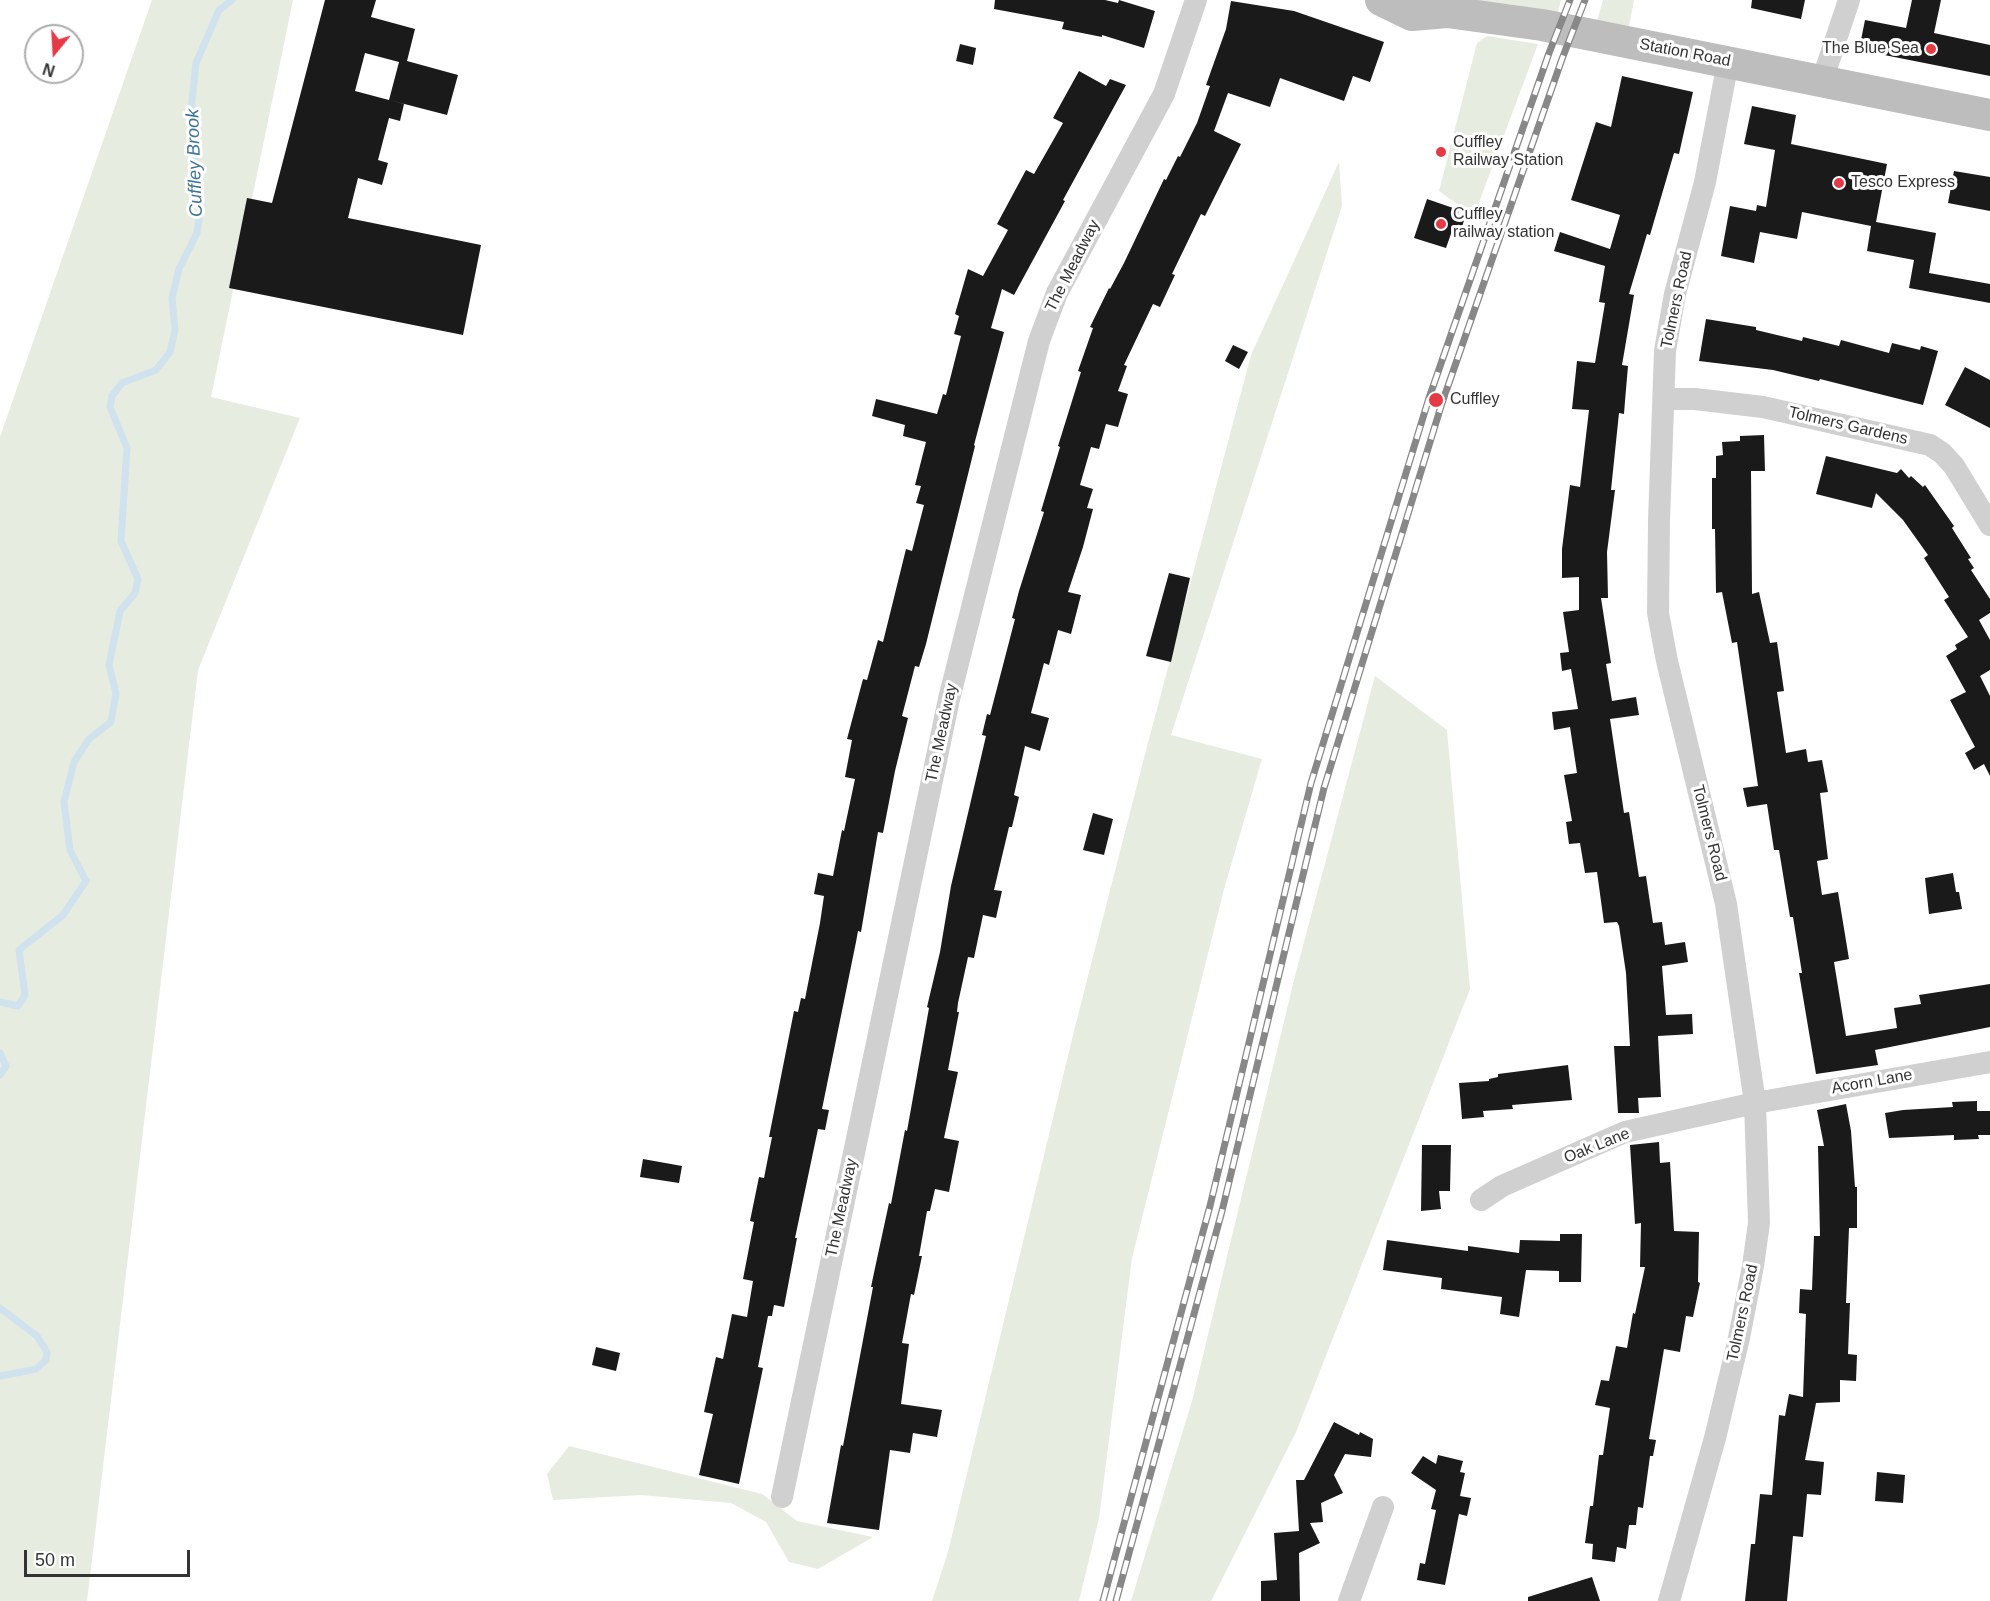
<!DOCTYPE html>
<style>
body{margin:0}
#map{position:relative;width:1990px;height:1601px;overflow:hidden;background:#fff;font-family:Helvetica,sans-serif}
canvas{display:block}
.north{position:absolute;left:24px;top:24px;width:60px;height:60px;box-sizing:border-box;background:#fff;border:2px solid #adadad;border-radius:50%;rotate:198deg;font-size:16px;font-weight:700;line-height:24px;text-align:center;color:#333}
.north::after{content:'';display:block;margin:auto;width:21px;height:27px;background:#e63946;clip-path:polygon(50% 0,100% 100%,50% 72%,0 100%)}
.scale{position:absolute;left:24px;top:1550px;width:166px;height:27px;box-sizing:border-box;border:3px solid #333;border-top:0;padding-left:8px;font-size:18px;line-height:21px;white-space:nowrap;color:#333;-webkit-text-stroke:4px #fff;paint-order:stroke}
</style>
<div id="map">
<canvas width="1990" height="1601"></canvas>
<div class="north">N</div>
<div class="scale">50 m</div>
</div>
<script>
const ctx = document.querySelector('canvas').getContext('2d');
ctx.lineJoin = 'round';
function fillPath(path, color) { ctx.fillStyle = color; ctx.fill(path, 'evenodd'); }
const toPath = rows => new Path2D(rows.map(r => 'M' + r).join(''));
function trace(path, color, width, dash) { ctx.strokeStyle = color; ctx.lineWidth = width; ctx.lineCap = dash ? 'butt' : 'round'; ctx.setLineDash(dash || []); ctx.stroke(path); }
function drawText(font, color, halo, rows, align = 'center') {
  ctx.font = font + ' Helvetica,sans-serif'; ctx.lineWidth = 6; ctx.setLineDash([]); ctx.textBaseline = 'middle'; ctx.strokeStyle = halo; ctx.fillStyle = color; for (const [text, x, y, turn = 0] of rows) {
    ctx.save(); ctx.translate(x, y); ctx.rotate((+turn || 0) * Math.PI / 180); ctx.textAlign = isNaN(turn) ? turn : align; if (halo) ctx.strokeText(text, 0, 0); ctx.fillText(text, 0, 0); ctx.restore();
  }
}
fillPath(toPath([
 [152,0,293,0,211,397,300,418,198,670,87,1601,0,1601,0,437],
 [1457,0,1561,0,1557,16],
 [1603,0,1634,0,1629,26,1597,21],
 [1487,36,1538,44,1475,213,1467,211,1439,191,1477,43],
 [1339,162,1342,206,1171,735,1262,759,1224,889,1132,1258,1099,1518,1079,1601,932,1601,948,1552,1075,1027,1144,758,1251,355],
 [1375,676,1447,730,1470,989,1296,1432,1211,1601,1131,1601,1192,1401,1296,972],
 [569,1446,762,1494,797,1521,873,1537,818,1569,789,1562,766,1522,731,1503,641,1495,553,1500,547,1474]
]), '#e6ecdf');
trace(toPath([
 [0,1002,18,1006,25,995,19,950,63,915,86,881,70,850,64,802,74,762,89,739,111,722,116,693,109,665,120,611,135,593,138,579,121,541,127,448,110,407,112,396,122,383,156,370,170,352,175,330,172,298,179,269,197,233,201,204,190,120,196,63,219,10,232,0],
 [0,1053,6,1066,0,1075],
 [0,1308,37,1336,47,1352,46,1360,36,1369,0,1376]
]), '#cfe2ee', 7);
fillPath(toPath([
 [325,0,376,0,371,17,415,29,407,61,458,75,447,115,389,100,399,62,365,53,355,91,404,104,400,121,389,118,378,160,388,163,382,185,358,178,348,218,481,245,463,335,229,288,247,198,272,203],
 [995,0,1105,0,1118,3,1119,0,1155,11,1144,48,1102,35,1102,37,1062,29,1064,22,994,9],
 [1752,0,1805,0,1801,19,1751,8],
 [1912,0,1941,0,1934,33,1990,45,1990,76,1859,50,1865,20,1906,28],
 [1231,1,1294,11,1384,42,1370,82,1353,76,1344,101,1280,78,1270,107,1228,93,1214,131,1241,144,1205,216,1201,214,1172,274,1175,275,1160,307,1153,304,1124,365,1127,366,1118,391,1128,394,1118,427,1106,424,1099,449,1091,447,1080,485,1093,489,1087,508,1093,509,1083,547,1068,592,1081,595,1071,634,1058,630,1049,665,1044,663,1031,713,1049,718,1040,751,1025,746,1014,795,1019,797,1012,827,1009,827,994,890,1002,891,996,918,983,915,974,958,968,957,958,1003,957,1012,959,1012,948,1070,958,1072,944,1138,959,1141,949,1192,935,1189,930,1211,927,1211,919,1256,922,1256,914,1295,911,1294,902,1343,909,1344,901,1404,942,1410,937,1437,913,1433,910,1453,890,1450,879,1530,827,1523,841,1445,843,1446,873,1287,871,1287,875,1268,889,1203,891,1204,905,1130,907,1131,929,1008,927,1007,940,952,951,886,986,736,982,735,987,714,990,715,1015,619,1012,618,1019,591,1044,512,1041,511,1060,447,1058,446,1081,372,1078,371,1093,328,1090,327,1109,288,1110,289,1124,263,1164,179,1166,180,1178,156,1180,157,1197,123,1210,86,1206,85,1226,29],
 [960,44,976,48,973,65,956,61],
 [1079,71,1106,86,1110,79,1126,85,1063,200,1065,201,1014,295,1002,289,991,328,1004,332,974,445,975,446,926,644,919,667,915,666,902,716,908,718,895,771,883,833,878,832,861,932,858,931,856,942,822,1109,829,1110,825,1130,818,1129,795,1238,797,1238,784,1307,774,1305,772,1316,768,1316,758,1367,763,1368,739,1484,699,1475,713,1414,704,1412,716,1357,723,1359,732,1314,747,1317,753,1281,743,1279,754,1222,750,1221,759,1177,764,1178,772,1137,769,1137,794,1011,798,1012,801,998,805,999,820,923,824,896,814,894,818,873,833,876,842,830,844,831,855,779,845,777,852,740,847,739,863,679,867,680,878,640,883,642,906,549,912,551,924,505,916,503,921,486,915,485,926,442,903,436,905,425,872,416,876,399,937,414,943,394,946,395,961,336,954,334,959,316,955,314,968,269,983,276,1008,230,997,224,1026,170,1034,174,1063,123,1053,118],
 [1622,76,1693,92,1679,154,1674,153,1650,235,1647,234,1629,294,1634,295,1622,365,1628,366,1625,401,1624,414,1619,413,1611,490,1615,490,1607,552,1608,598,1601,598,1611,663,1606,664,1612,701,1636,697,1639,715,1610,719,1624,813,1629,812,1639,877,1646,876,1653,923,1662,922,1665,945,1685,942,1688,962,1662,966,1666,1015,1692,1014,1693,1034,1658,1036,1661,1097,1638,1098,1639,1113,1618,1113,1614,1046,1630,1046,1626,973,1619,926,1617,922,1604,923,1597,872,1585,873,1580,843,1569,844,1566,822,1572,821,1564,775,1577,773,1570,727,1554,730,1552,712,1578,709,1571,669,1562,671,1560,653,1569,652,1563,612,1579,610,1579,577,1562,578,1562,549,1570,485,1580,487,1589,410,1572,409,1577,361,1595,363,1605,303,1599,302,1605,266,1554,251,1560,232,1610,249,1620,215,1571,200,1596,122,1611,127],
 [1752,106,1796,115,1791,144,1887,164,1876,222,1936,233,1929,273,1990,284,1990,303,1909,288,1914,260,1867,251,1871,226,1802,212,1797,239,1760,232,1754,263,1721,256,1730,206,1756,211,1757,205,1766,207,1775,150,1744,144],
 [1954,171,1990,177,1990,211,1948,203],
 [1427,199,1459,210,1458,215,1465,217,1460,234,1452,231,1446,248,1414,238],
 [1706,319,1756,327,1756,330,1802,341,1803,337,1839,346,1841,340,1889,353,1892,343,1920,350,1921,346,1938,351,1923,405,1820,379,1819,381,1773,370,1699,361],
 [1233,345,1248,352,1239,369,1225,361],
 [1965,367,1990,380,1990,428,1945,405],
 [1764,435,1765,471,1751,471,1752,594,1759,592,1770,643,1777,642,1784,691,1777,692,1786,753,1806,749,1808,762,1822,760,1828,792,1820,793,1828,859,1817,861,1822,895,1838,892,1849,959,1834,962,1846,1036,1897,1028,1894,1008,1921,1004,1919,995,1990,984,1990,1027,1875,1050,1878,1065,1816,1074,1799,973,1802,973,1793,917,1790,917,1779,850,1774,850,1767,804,1747,807,1743,788,1758,786,1737,642,1732,643,1722,592,1716,593,1715,529,1712,529,1712,478,1716,478,1716,456,1723,455,1722,442,1740,441,1740,436],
 [1826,456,1897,473,1901,469,1909,478,1911,476,1923,487,1925,485,1954,526,1952,528,1971,558,1968,559,1974,568,1971,570,1990,599,1990,613,1979,620,1990,640,1990,670,1980,676,1990,696,1990,776,1984,764,1974,770,1965,753,1975,747,1950,700,1966,692,1946,656,1957,649,1955,645,1968,637,1944,600,1949,597,1924,558,1928,555,1903,520,1876,493,1872,508,1816,494],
 [1169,573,1190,578,1171,662,1146,656],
 [1093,813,1113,819,1104,855,1083,850],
 [1953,873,1956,892,1959,892,1962,909,1929,914,1925,878],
 [1568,1065,1572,1100,1512,1105,1513,1109,1483,1111,1484,1117,1462,1119,1459,1083,1489,1081,1489,1079,1498,1077,1498,1074],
 [1977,1101,1977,1111,1990,1111,1990,1135,1978,1135,1979,1139,1954,1140,1954,1135,1889,1138,1885,1113,1903,1110,1953,1107,1952,1102],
 [1846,1104,1851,1131,1855,1187,1857,1187,1857,1228,1849,1228,1846,1303,1850,1303,1848,1354,1857,1355,1856,1381,1840,1380,1840,1402,1816,1403,1805,1460,1824,1462,1821,1495,1807,1494,1803,1537,1793,1536,1787,1601,1745,1601,1751,1544,1755,1544,1760,1494,1772,1495,1779,1415,1785,1416,1789,1394,1803,1397,1806,1314,1799,1313,1800,1289,1812,1290,1814,1236,1820,1236,1818,1146,1824,1146,1817,1110],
 [1659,1142,1660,1163,1670,1162,1674,1231,1699,1232,1698,1282,1700,1283,1693,1317,1686,1316,1680,1352,1664,1349,1649,1439,1656,1440,1653,1456,1650,1456,1643,1508,1638,1507,1636,1525,1629,1525,1626,1549,1617,1547,1615,1562,1592,1559,1593,1544,1585,1543,1590,1506,1593,1506,1599,1455,1603,1455,1610,1408,1595,1405,1601,1380,1609,1381,1616,1346,1627,1348,1633,1313,1635,1314,1645,1267,1640,1267,1641,1223,1635,1224,1630,1145],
 [1422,1145,1451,1145,1450,1191,1439,1191,1441,1209,1421,1211],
 [643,1159,682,1166,679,1183,640,1177],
 [1560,1234,1582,1234,1581,1282,1559,1282,1559,1271,1526,1270,1519,1317,1500,1314,1502,1297,1441,1289,1442,1278,1383,1270,1387,1240,1468,1251,1468,1246,1519,1253,1520,1240,1560,1241],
 [596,1347,620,1353,616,1371,592,1365],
 [1334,1422,1359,1435,1360,1432,1373,1439,1371,1457,1345,1454,1334,1475,1343,1493,1321,1503,1323,1522,1310,1523,1320,1543,1299,1553,1300,1601,1261,1601,1261,1581,1277,1580,1274,1533,1299,1531,1296,1480,1304,1480],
 [1438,1455,1463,1461,1460,1472,1465,1473,1460,1496,1471,1498,1467,1516,1459,1514,1445,1585,1417,1580,1420,1563,1425,1564,1436,1510,1431,1509,1436,1490,1411,1473,1423,1456,1436,1464],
 [1877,1472,1905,1475,1903,1503,1875,1501],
 [1592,1577,1600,1601,1528,1601,1528,1597]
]), '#1a1a1a');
trace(toPath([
 [1822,81,1849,0],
 [1664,399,1695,399,1763,407,1930,445,1942,453,1954,466,1990,525],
 [1481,1200,1502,1186,1625,1132,1755,1103,1990,1062],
 [782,1497,949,699,1039,341,1057,293,1164,94,1196,0],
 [1349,1601,1383,1507],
 [1669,1601,1715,1438,1739,1338,1753,1266,1759,1223,1755,1103,1726,904,1667,661,1658,613,1659,521,1665,351,1675,294,1705,182,1728,62]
]), '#d0d0d0', 22);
trace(toPath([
 [1381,0,1412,15,1447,12,1542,25,1990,115]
]), '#bdbdbd', 32);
const rail = toPath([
 [1103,1601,1210,1206,1311,783,1429,398,1549,53,1570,0],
 [1116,1601,1222,1211,1324,788,1442,403,1562,59,1585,0]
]);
trace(rail, '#888', 7);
trace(rail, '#fff', 4.5, [14]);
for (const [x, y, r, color] of [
 [1931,49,6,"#e63946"],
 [1441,152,6,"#e63946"],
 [1839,183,6,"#e63946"],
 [1441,224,6,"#e63946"],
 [1436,400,8,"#e63946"]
]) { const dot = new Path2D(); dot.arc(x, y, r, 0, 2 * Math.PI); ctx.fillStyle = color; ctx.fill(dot); trace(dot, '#fff', 2); }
drawText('16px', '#333', '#fff', [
 ["The Blue Sea",1919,49,"right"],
 ["Cuffley",1453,143],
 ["Railway Station",1453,161],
 ["Tesco Express",1851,183],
 ["Cuffley",1453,215],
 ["railway station",1453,233],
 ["Cuffley",1450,400]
], 'left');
drawText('16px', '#333', '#fff', [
 ["Station Road",1685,53,11],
 ["The Meadway",1073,266,-63],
 ["Tolmers Road",1677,300,-78],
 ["Tolmers Gardens",1848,426,13],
 ["The Meadway",942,733,-78],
 ["Tolmers Road",1709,833,76],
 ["Acorn Lane",1872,1082,-10],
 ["Oak Lane",1597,1146,-22],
 ["The Meadway",842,1208,-78],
 ["Tolmers Road",1743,1313,-78]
]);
drawText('italic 18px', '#3f7597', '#fff', [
 ["Cuffley Brook",195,163,-92]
]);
</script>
